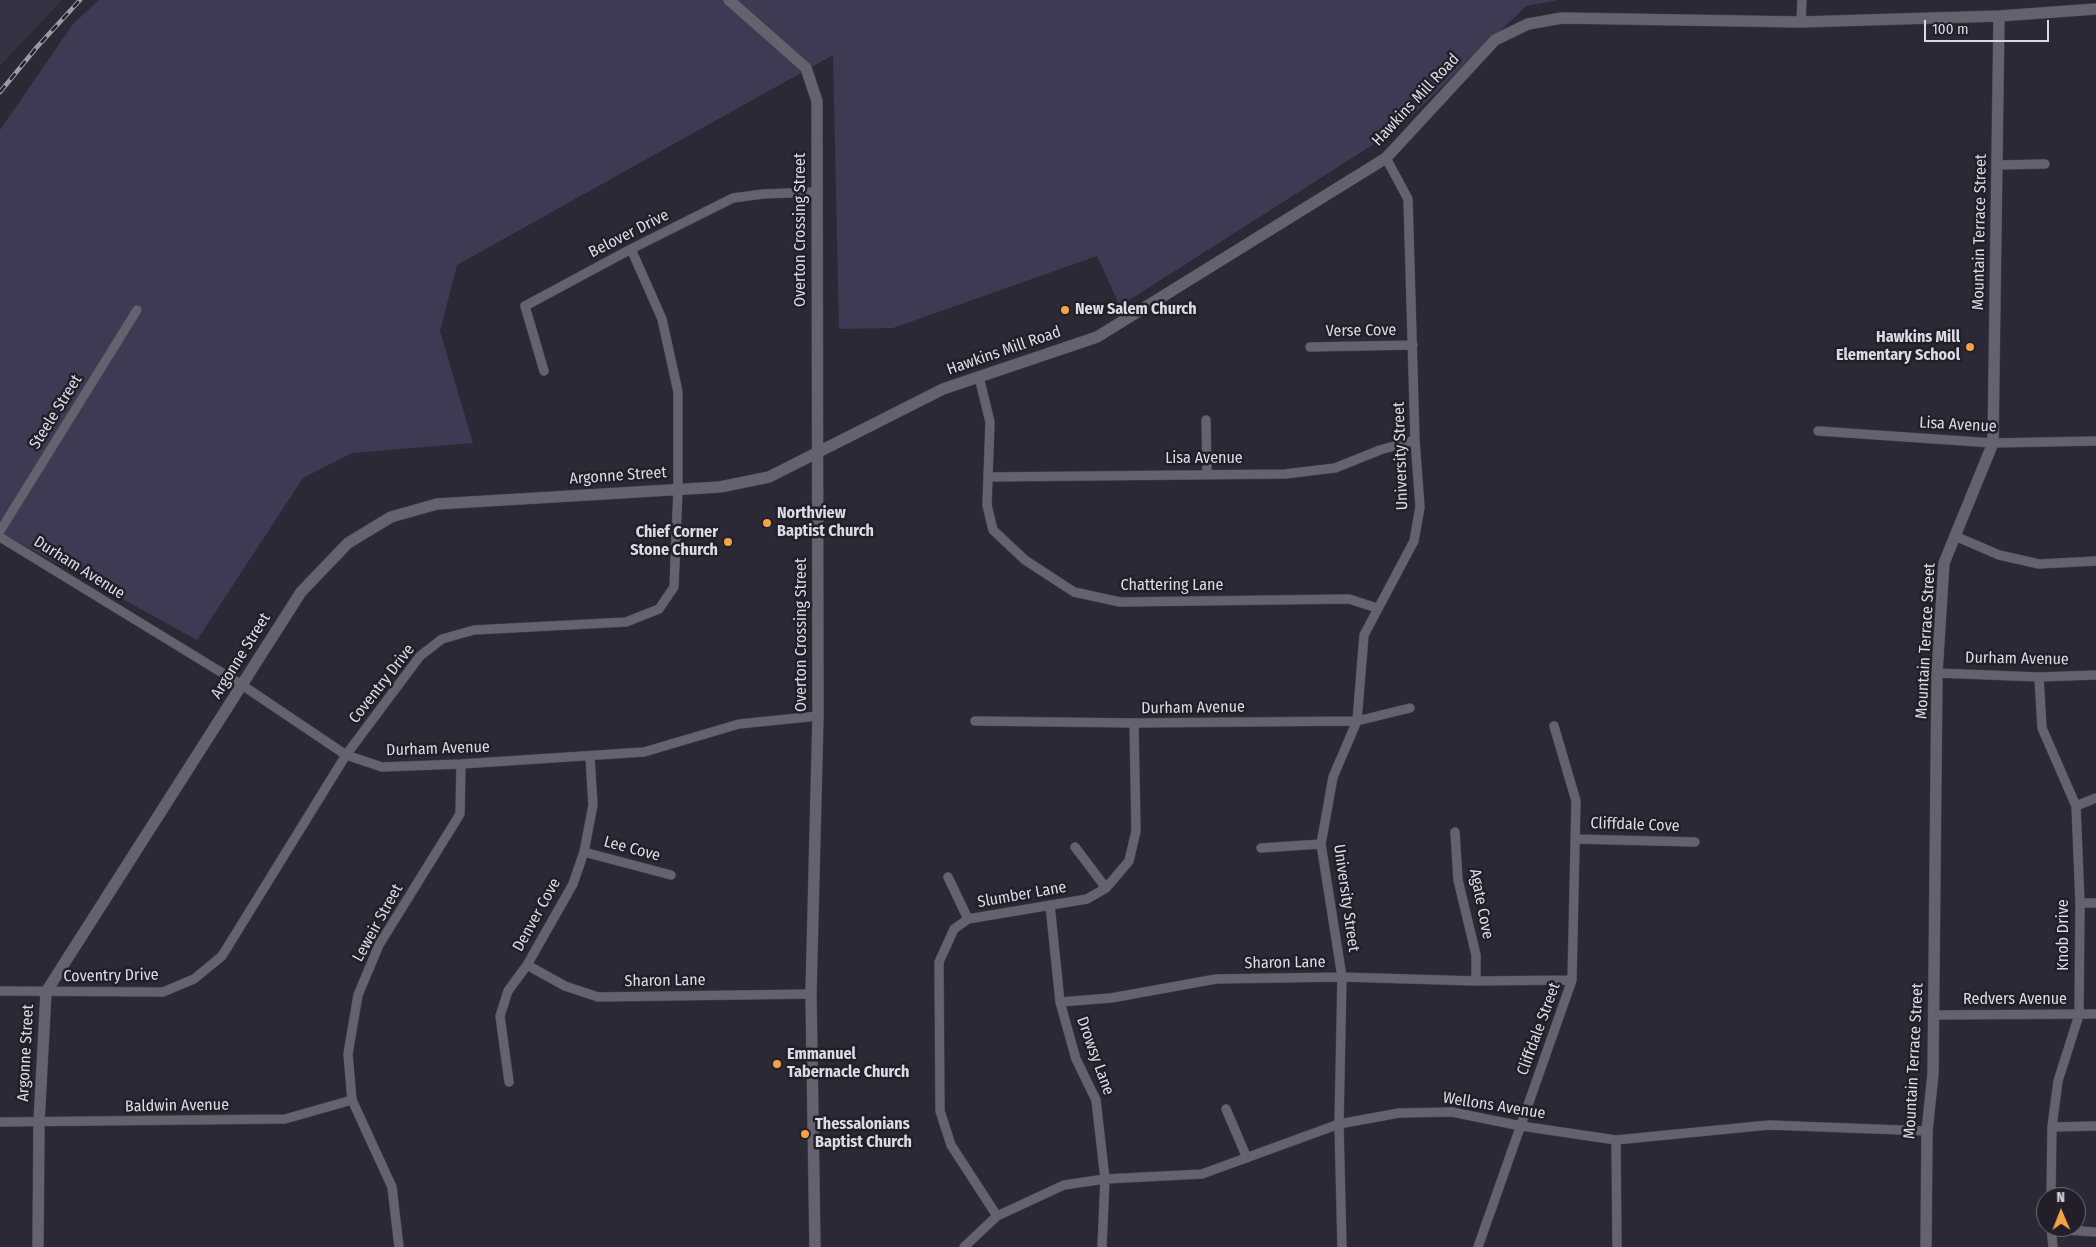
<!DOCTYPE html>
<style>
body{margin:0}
#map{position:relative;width:2096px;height:1247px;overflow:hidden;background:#2b2935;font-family:"Fira Sans Condensed",sans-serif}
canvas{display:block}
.north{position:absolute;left:2036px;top:1187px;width:50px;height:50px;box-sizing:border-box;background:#221f2a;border:1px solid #6c6a74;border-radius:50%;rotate:359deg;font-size:14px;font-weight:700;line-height:20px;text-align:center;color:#dcdae2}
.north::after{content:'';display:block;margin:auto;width:18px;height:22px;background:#f5a345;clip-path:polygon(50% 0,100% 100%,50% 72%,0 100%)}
.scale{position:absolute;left:1924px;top:20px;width:125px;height:22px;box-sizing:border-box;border:2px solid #dcdae2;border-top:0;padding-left:6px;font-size:15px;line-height:18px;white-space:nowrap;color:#dcdae2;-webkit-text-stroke:4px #221f2a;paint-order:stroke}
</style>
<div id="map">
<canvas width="2096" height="1247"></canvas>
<div class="north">N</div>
<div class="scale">100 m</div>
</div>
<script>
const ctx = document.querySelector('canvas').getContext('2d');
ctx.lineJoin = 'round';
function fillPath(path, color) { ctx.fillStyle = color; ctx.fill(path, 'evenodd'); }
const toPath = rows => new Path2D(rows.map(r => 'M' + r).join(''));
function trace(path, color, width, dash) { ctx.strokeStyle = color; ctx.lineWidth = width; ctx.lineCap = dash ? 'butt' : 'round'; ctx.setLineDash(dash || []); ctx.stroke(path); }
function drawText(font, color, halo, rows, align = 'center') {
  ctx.font = font + ' "Fira Sans Condensed",sans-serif'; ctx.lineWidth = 5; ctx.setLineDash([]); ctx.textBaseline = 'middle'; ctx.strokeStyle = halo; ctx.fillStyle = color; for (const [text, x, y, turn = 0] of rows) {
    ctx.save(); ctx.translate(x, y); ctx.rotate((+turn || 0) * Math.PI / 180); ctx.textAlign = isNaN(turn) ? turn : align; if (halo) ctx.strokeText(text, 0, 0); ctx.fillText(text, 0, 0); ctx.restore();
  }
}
fillPath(toPath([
 [0,0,62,0,0,66]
]), '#353142');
fillPath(toPath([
 [99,0,1558,0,1526,6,1399,128,1120,306,1097,256,893,328,839,329,833,55,457,265,440,331,473,443,352,453,303,478,197,640,0,532,0,130,73,24]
]), '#403953');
const minor = toPath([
 [1801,22,1802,0],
 [1997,165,2045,164],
 [1310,347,1413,345],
 [544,371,525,306,631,249,733,198,763,194,817,192],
 [979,377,990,422,987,505,993,530,1025,560,1074,592,1120,602,1349,599,1377,608],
 [1206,420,1207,473],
 [1818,431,1993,443,2096,441],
 [988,477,1285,474,1335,468,1380,450,1415,440],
 [0,531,137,310],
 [1955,536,1999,555,2039,564,2096,561],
 [0,537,242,685,346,755,382,767,461,764,644,752,739,724,818,716],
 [1937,673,2039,677,2096,675],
 [2039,677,2042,728,2076,806,2080,903,2079,1015,2058,1081,2052,1127,2051,1197],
 [975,721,1134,723,1357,721,1410,708],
 [2076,806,2096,798],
 [1455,832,1458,880,1476,955,1476,981],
 [1575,839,1695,842],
 [1075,847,1106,888],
 [1261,848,1321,844],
 [584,852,671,875],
 [948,877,968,919],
 [2080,903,2096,903],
 [1050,905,1060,1002,1076,1059,1096,1100,1105,1179,1102,1247],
 [527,965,565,986,598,997,811,994],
 [0,991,163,992,194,979,222,956,346,755,420,656,442,639,474,630,626,622,659,609,674,587,678,489,678,392,662,319,631,249],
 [1060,1002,1111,998,1216,979,1342,977,1476,981,1572,980],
 [1934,1015,2096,1014],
 [509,1082,500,1016,508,991,527,965,573,884,584,852,593,805,590,757],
 [1226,1109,1247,1158],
 [0,1122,285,1119,352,1100],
 [2052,1127,2096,1126],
 [1616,1140,1617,1247],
 [997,1216,951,1145,940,1111,939,962,954,929,968,919,1087,899,1106,888,1129,861,1136,831,1134,723],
 [2051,1227,2053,1247],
 [2051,1229,2096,1232],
 [399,1247,392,1187,352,1100,348,1054,358,995,379,945,460,814,461,764],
 [964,1247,997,1216,1064,1185,1105,1179,1202,1174,1339,1124,1399,1113,1452,1112,1521,1126,1616,1140,1769,1125,1927,1131],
 [1342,1247,1339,1124,1342,977,1321,844,1333,777,1357,721,1364,635,1414,541,1420,507,1415,440,1408,199,1386,158],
 [1478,1247,1572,980,1576,801,1554,726]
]);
const tertiary = toPath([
 [729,0,806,68,817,101,818,716,811,994,815,1247],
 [38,1247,39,1122,46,992,301,592,348,543,391,517,437,504,720,487,769,477,943,389,1097,337,1386,158,1495,40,1528,24,1562,18,1801,22,1999,16,2096,9],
 [1926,1247,1927,1131,1933,1074,1937,673,1944,563,1993,443,1999,16]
]);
trace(minor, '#48454f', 10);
trace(tertiary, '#48454f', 12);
trace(minor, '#656270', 9);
trace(tertiary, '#656270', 11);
const rail = toPath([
 [0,92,37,47,80,0]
]);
trace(rail, '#9d9ba5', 4.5);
trace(rail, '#221f2a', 2.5, [8]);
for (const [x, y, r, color] of [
 [1065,310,5,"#f5a345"],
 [1970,347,5,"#f5a345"],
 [767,523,5,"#f5a345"],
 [728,542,5,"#f5a345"],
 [777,1064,5,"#f5a345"],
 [805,1134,5,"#f5a345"]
]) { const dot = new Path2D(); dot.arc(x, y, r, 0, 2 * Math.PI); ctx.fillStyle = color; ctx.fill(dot); trace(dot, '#221f2a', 2); }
drawText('16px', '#dcdae2', '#221f2a', [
 ["Hawkins Mill Road",1416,100,-47],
 ["Overton Crossing Street",801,230,-90],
 ["Mountain Terrace Street",1980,232,-89],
 ["Belover Drive",629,234,-27],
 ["Verse Cove",1361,331,-1],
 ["Hawkins Mill Road",1004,351,-19],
 ["Steele Street",56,412,-58],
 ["Lisa Avenue",1958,425,3],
 ["University Street",1401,456,-92],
 ["Lisa Avenue",1204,459],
 ["Argonne Street",618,476,-4],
 ["Durham Avenue",79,568,32],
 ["Chattering Lane",1172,586],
 ["Overton Crossing Street",802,635,-90],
 ["Mountain Terrace Street",1926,641,-87],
 ["Argonne Street",241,656,-58],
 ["Durham Avenue",2017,659,1],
 ["Coventry Drive",382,684,-52],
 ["Durham Avenue",1193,708,-1],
 ["Durham Avenue",438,749,-2],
 ["Cliffdale Cove",1635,825,2],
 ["Lee Cove",632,849,15],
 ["Slumber Lane",1022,895,-10],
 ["University Street",1346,898,82],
 ["Agate Cove",1481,904,79],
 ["Denver Cove",537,915,-61],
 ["Leweir Street",378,923,-61],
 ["Knob Drive",2064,935,-90],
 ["Sharon Lane",1285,963,-1],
 ["Coventry Drive",111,976,-1],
 ["Sharon Lane",665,981,-1],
 ["Redvers Avenue",2015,1000],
 ["Cliffdale Street",1539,1029,-70],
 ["Argonne Street",26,1053,-87],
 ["Drowsy Lane",1095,1056,70],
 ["Mountain Terrace Street",1914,1061,-87],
 ["Baldwin Avenue",177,1106,-1],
 ["Wellons Avenue",1494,1106,9]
]);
drawText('bold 16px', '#dcdae2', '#221f2a', [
 ["New Salem Church",1075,310],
 ["Hawkins Mill",1960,338,"right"],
 ["Elementary School",1960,356,"right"],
 ["Northview",777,514],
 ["Baptist Church",777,532],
 ["Chief Corner",718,533,"right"],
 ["Stone Church",718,551,"right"],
 ["Emmanuel",787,1055],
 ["Tabernacle Church",787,1073],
 ["Thessalonians",815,1125],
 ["Baptist Church",815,1143]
], 'left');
</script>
